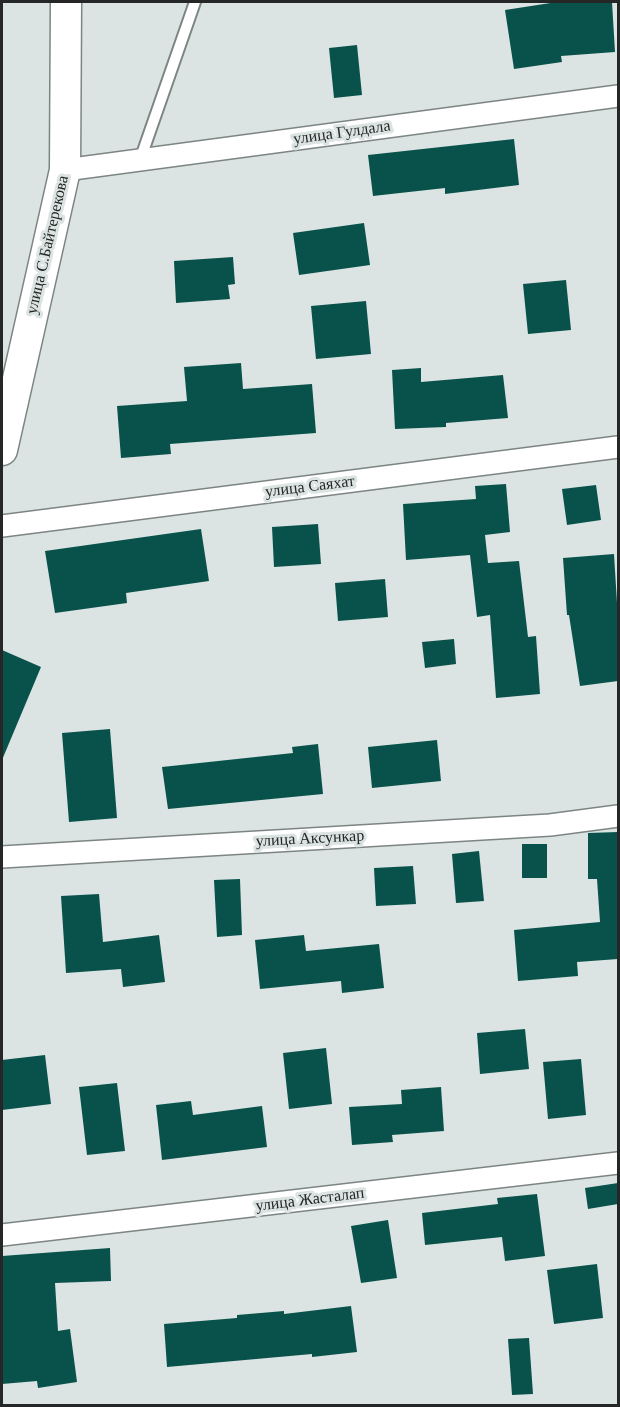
<!DOCTYPE html>
<meta charset="utf-8">
<style>
body{margin:0}
#map{position:relative;width:620px;height:1407px;overflow:hidden;background:#dbe4e2;font-family:"Times New Roman",serif}
canvas{display:block}
.frame{position:absolute;inset:0;border:3px solid #242726;pointer-events:none}
</style>
<div id="map">
<canvas width="620" height="1407"></canvas>
<div class="frame"></div>
</div>
<script>
const ctx = document.querySelector('canvas').getContext('2d');
ctx.lineJoin = 'round';
function fillPath(path, color) { ctx.fillStyle = color; ctx.fill(path, 'evenodd'); }
const toPath = rows => new Path2D(rows.map(r => 'M' + r).join(''));
function trace(path, color, width, dash) { ctx.strokeStyle = color; ctx.lineWidth = width; ctx.lineCap = dash ? 'butt' : 'round'; ctx.setLineDash(dash || []); ctx.stroke(path); }
function drawText(font, color, halo, rows, align = 'center') {
  ctx.font = font + ' "Times New Roman",serif'; ctx.lineWidth = 6; ctx.setLineDash([]); ctx.textBaseline = 'middle'; ctx.strokeStyle = halo; ctx.fillStyle = color; for (const [text, x, y, turn = 0] of rows) {
    ctx.save(); ctx.translate(x, y); ctx.rotate((+turn || 0) * Math.PI / 180); ctx.textAlign = isNaN(turn) ? turn : align; if (halo) ctx.strokeText(text, 0, 0); ctx.fillText(text, 0, 0); ctx.restore();
  }
}
fillPath(toPath([
 [557,2,612,2,615,52,561,56,562,62,514,69,505,10],
 [357,45,362,95,334,98,329,48],
 [514,139,519,185,445,194,445,188,373,196,368,155],
 [364,223,370,265,299,275,293,233],
 [233,257,235,284,228,285,230,299,176,303,174,261],
 [566,280,571,330,528,334,523,284],
 [366,301,371,354,316,359,311,306],
 [241,363,243,389,312,384,316,433,170,444,171,454,121,458,117,406,187,401,184,367],
 [421,368,421,382,503,375,508,418,446,423,446,427,395,429,392,370],
 [506,484,510,532,485,535,488,563,519,561,528,637,536,636,540,694,496,698,490,615,477,617,470,555,406,560,403,504,476,499,475,486],
 [596,485,601,520,567,525,562,489],
 [318,524,321,564,274,567,272,527],
 [201,529,209,581,126,593,127,603,55,613,45,551],
 [614,554,618,619,618,681,580,686,569,615,567,615,563,558],
 [385,579,388,617,338,621,335,583],
 [454,639,456,664,425,668,422,642],
 [2,650,41,667,2,760],
 [110,729,117,818,69,822,62,733],
 [437,740,441,781,372,788,368,747],
 [318,744,323,794,168,809,162,767,293,753,292,747],
 [618,832,618,959,577,962,578,976,518,981,514,930,600,922,597,879,588,879,588,833],
 [522,844,547,844,547,878,522,878],
 [479,851,484,901,456,903,452,854],
 [413,866,416,904,376,906,374,868],
 [240,879,242,935,217,937,214,880],
 [99,894,103,942,159,935,165,982,123,987,121,969,66,973,61,896],
 [304,935,306,951,379,944,384,988,342,993,341,981,260,989,255,940],
 [525,1029,529,1069,480,1074,477,1033],
 [326,1048,332,1104,289,1109,283,1053],
 [45,1055,51,1104,2,1110,2,1060],
 [581,1059,586,1115,548,1119,543,1062],
 [117,1083,125,1151,87,1155,79,1087],
 [441,1087,444,1131,392,1135,393,1142,352,1145,349,1107,402,1104,401,1090],
 [191,1101,193,1115,262,1106,267,1147,162,1160,156,1105],
 [618,1183,618,1204,588,1209,585,1188],
 [537,1194,545,1256,505,1261,502,1237,425,1245,422,1213,498,1204,497,1198],
 [388,1220,397,1278,361,1283,351,1226],
 [110,1248,111,1281,55,1283,58,1331,70,1329,77,1382,38,1388,37,1381,2,1384,2,1256],
 [597,1264,603,1318,554,1324,547,1270],
 [351,1306,357,1352,312,1357,312,1354,167,1367,164,1324,237,1318,237,1315,284,1311,284,1314],
 [529,1338,533,1394,512,1395,508,1339]
]), '#09524c');
const lane = toPath([
 [140,160,195,2]
]);
const street = toPath([
 [65,170,618,96],
 [2,526,618,447],
 [2,857,550,825,618,816],
 [2,1235,618,1163]
]);
const secondary = toPath([
 [2,450,65,170,66,2]
]);
trace(lane, '#7d8584', 14);
trace(street, '#7d8584', 24);
trace(secondary, '#7d8584', 33);
trace(lane, '#fff', 10);
trace(street, '#fff', 21);
trace(secondary, '#fff', 30);
drawText('16px', '#242726', '#dbe4e2', [
 ["улица Гулдала",342,133,-8],
 ["улица С.Байтерекова",48,245,-77],
 ["улица Саяхат",310,487,-7],
 ["улица Аксункар",310,839,-3],
 ["улица Жасталап",310,1200,-7]
]);
</script>
